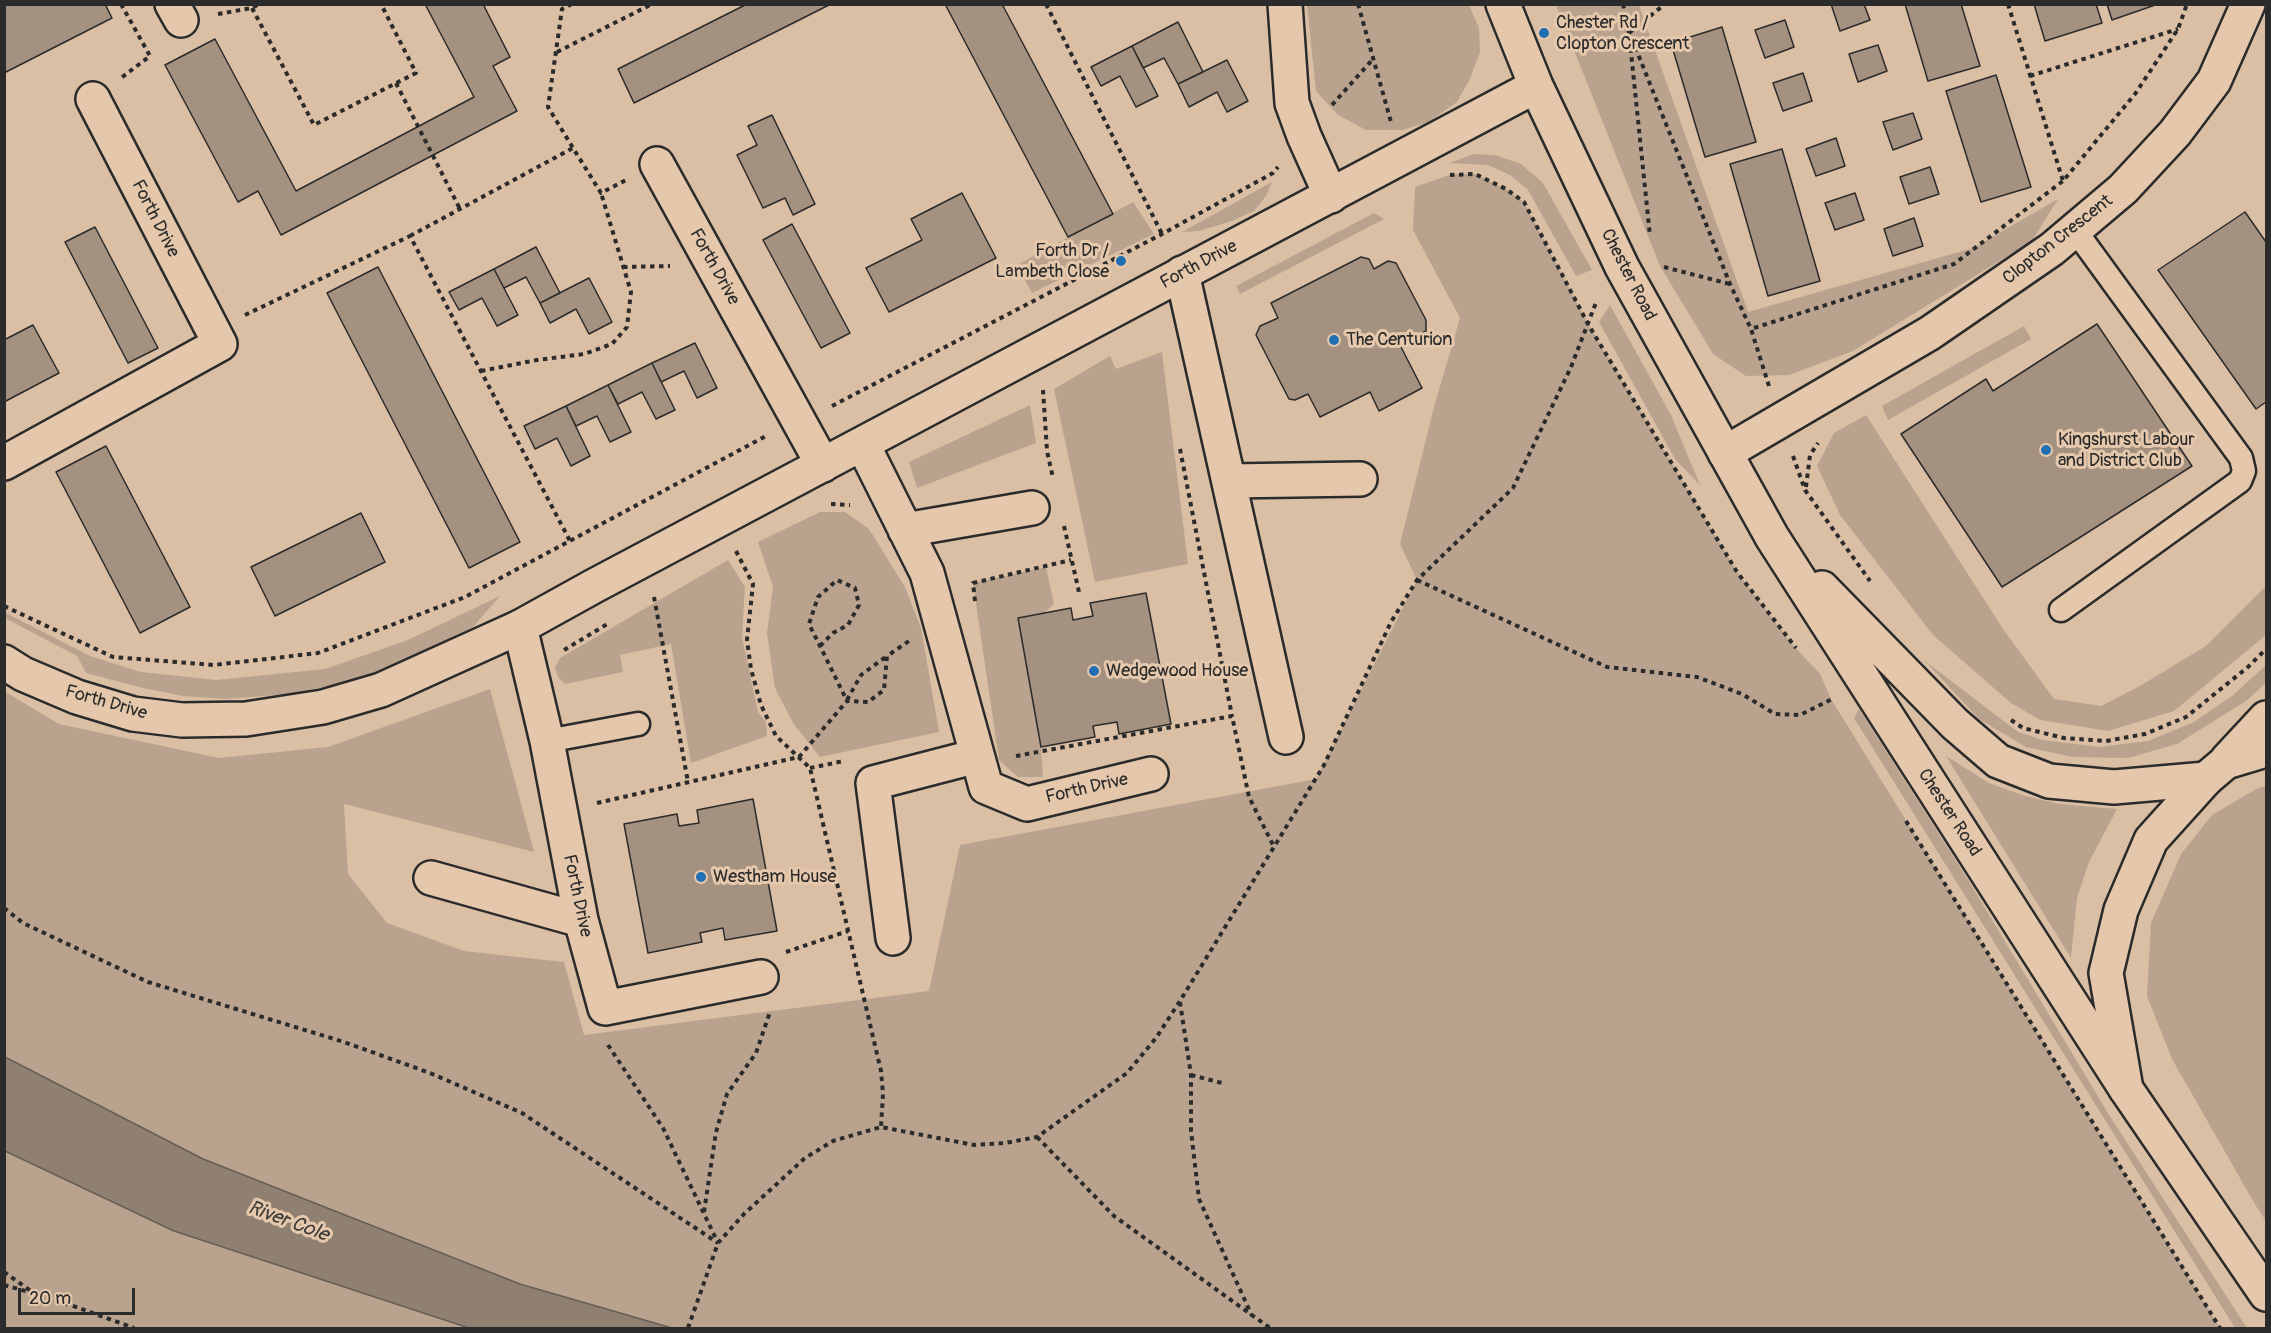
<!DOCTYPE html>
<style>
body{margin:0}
#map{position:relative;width:2271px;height:1333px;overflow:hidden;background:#dabfa4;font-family:Pangolin,sans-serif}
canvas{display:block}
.frame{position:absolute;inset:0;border:6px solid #2b2b2b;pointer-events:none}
.scale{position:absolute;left:18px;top:1288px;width:117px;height:27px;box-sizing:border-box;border:3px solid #2b2b2b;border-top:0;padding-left:8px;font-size:18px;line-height:21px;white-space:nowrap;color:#2b2b2b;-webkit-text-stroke:4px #e5c8ac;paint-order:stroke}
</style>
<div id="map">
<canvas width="2271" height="1333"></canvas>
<div class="frame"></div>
<div class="scale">20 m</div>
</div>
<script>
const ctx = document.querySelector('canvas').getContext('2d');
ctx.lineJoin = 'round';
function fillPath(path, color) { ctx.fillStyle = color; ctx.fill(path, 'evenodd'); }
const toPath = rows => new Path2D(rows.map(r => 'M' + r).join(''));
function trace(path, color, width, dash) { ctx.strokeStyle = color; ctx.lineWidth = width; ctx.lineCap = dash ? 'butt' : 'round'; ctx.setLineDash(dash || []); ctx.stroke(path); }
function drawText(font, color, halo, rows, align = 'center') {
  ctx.font = font + ' Pangolin,sans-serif'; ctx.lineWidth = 6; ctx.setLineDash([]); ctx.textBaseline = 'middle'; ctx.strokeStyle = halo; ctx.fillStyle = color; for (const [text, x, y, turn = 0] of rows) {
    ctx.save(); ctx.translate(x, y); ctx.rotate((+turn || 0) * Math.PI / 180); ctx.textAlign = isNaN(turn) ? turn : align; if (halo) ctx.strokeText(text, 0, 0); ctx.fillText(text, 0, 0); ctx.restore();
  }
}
fillPath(toPath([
 [1307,5,1469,5,1479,28,1480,52,1470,79,1457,102,1428,122,1403,130,1366,130,1338,115,1316,91],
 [1556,5,1639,5,1748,312,1973,248,2058,199,2032,241,1853,351,1789,375,1746,376,1713,354,1660,266],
 [1474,154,1495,155,1521,164,1543,183,1592,270,1576,276,1528,190,1510,175,1488,165,1450,163],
 [1452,174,1475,174,1506,189,1524,202,1588,324,1737,572,1792,644,1820,674,1831,699,2220,1328,669,1328,520,1284,203,1159,5,1057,4,691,59,724,219,758,328,747,490,689,534,852,344,804,348,874,387,923,464,951,564,962,584,1035,929,991,960,845,1316,779,1417,580,1400,544,1434,407,1460,318,1413,230,1415,187],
 [1272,182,1266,196,1254,211,1232,221,1199,231,1182,232],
 [1133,202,1154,234,1032,293,1017,265],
 [1374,213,1384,219,1240,294,1236,286],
 [1610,305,1671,415,1700,485,1675,459,1599,322],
 [2024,326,2031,339,1888,420,1882,406],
 [1162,352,1188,564,1095,582,1054,389,1110,356,1116,369],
 [1030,405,1036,443,917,488,909,462],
 [1866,415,2003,629,2054,699,2101,706,2140,686,2206,646,2266,586,2266,635,2174,711,2108,731,2040,720,2011,703,1933,635,1840,515,1817,466,1834,433],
 [820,512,845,512,869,529,905,587,921,628,939,732,820,757,793,723,775,688,767,633,773,587,758,542],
 [728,560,745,587,742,637,758,712,766,722,767,736,691,763,671,644,620,655,623,672,565,684,558,677,555,667,560,658],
 [1046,567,1054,604,1044,613,1018,618,1041,747,1043,777,1018,777,999,760,973,583],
 [500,596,473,627,366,678,289,694,226,699,183,696,143,688,86,673,77,656,5,618,4,612,90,656,141,672,216,680,325,669,408,640],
 [1925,661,2018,732,2043,740,2099,747,2148,741,2194,722,2232,696,2266,665,2266,683,2246,701,2177,744,2128,758,2072,757,2026,747,1979,719],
 [1859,709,1967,878,2111,1118,2247,1328,2235,1328,1854,718],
 [1946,756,1989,783,2025,796,2060,804,2117,809,2089,862,2077,898,2071,958],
 [2266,786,2266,1221,2256,1206,2172,1059,2147,996,2151,923,2181,854,2212,815,2258,788],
 [4,1151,174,1231,469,1328,5,1328]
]), '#baa38e');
const water = toPath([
 [5,1057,203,1159,520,1284,672,1328,469,1328,174,1231,5,1151,5,1057]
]);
fillPath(water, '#8f8071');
trace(water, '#675e55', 1.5);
const building = toPath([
 [4,4,105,4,112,18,4,73,4,4],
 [425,4,483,4,510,57,493,66,517,111,281,235,258,191,238,202,165,65,215,39,296,191,474,97,425,4],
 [747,4,831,4,634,103,618,69,747,4],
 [945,4,1002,4,1113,214,1068,237,945,4],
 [1831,4,1864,4,1870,20,1840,31,1831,4],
 [1905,4,1961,4,1980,66,1928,81,1905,4],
 [2034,4,2096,4,2102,23,2045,41,2034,4],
 [2107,4,2158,4,2112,20,2107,4],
 [1785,20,1794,47,1765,58,1755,30,1785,20],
 [1178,22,1203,72,1178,84,1164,58,1143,68,1132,46,1178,22],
 [1722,27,1756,142,1705,157,1671,43,1722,27],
 [1878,45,1887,71,1858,82,1849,54,1878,45],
 [1132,46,1158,96,1136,107,1120,76,1101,86,1091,67,1132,46],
 [1227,60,1248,101,1227,112,1217,92,1189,107,1178,84,1227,60],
 [1803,73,1812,101,1783,111,1773,83,1803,73],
 [1996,75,2031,187,1981,202,1946,91,1996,75],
 [1913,113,1922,139,1893,150,1883,122,1913,113],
 [772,115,815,204,793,215,785,198,763,208,737,155,757,145,748,126,772,115],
 [1836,138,1845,166,1816,176,1806,149,1836,138],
 [1782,149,1820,281,1768,296,1730,164,1782,149],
 [1930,167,1939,194,1909,204,1900,177,1930,167],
 [962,193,996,258,889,312,866,268,922,240,911,219,962,193],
 [1855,193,1864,220,1835,230,1825,203,1855,193],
 [2245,212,2266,242,2266,402,2256,409,2158,270,2245,212],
 [1914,218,1923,246,1893,256,1884,229,1914,218],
 [792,224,850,333,821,348,763,240,792,224],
 [95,227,158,348,128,363,65,242,95,227],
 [536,247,560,293,540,303,526,277,504,288,494,269,536,247],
 [1361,257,1369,259,1374,269,1388,261,1396,263,1426,320,1426,331,1400,345,1422,388,1379,411,1370,392,1320,417,1308,394,1295,400,1289,399,1256,335,1260,326,1278,318,1271,303,1361,257],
 [378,267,520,542,469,568,327,293,378,267],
 [494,269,518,315,497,326,482,298,459,310,449,292,494,269],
 [589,278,612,322,589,334,576,309,550,323,540,303,589,278],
 [2097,324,2192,466,2002,587,1901,434,1986,379,1993,391,2097,324],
 [33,325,59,373,4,402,4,340,33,325],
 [695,343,717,388,697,398,684,371,661,382,652,363,695,343],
 [652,363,675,410,656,419,642,392,618,404,608,385,652,363],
 [608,385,631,432,610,442,597,416,576,426,566,406,608,385],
 [566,406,590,456,571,466,557,438,535,449,524,426,566,406],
 [106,446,190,607,140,633,56,472,106,446],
 [361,513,385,562,275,616,251,567,361,513],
 [1146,593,1171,724,1119,734,1117,722,1093,726,1095,737,1041,747,1018,618,1071,608,1073,620,1093,616,1090,603,1146,593],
 [753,799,777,931,725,940,723,928,700,933,702,942,648,953,624,824,677,814,679,826,699,823,697,810,753,799]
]);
fillPath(building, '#a4917f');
trace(building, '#2b2b2b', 1.5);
const lane = toPath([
 [2061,610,2240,481,2244,471,2241,458,2075,230],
 [547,741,638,724]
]);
const street = toPath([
 [172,4,181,20],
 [1285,4,1292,103,1304,136,1331,196],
 [657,164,823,465],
 [1182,273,1286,737],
 [863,445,927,573,986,787,1027,804,1151,774],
 [1725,453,1930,333,2052,249,2123,189,2175,133,2214,81,2248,4],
 [4,463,220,344,93,99],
 [1229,481,1360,479],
 [905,530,1032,508],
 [520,627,547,741,581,920,605,1008,761,977],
 [431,878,581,920],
 [893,938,873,783,977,756]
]);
const secondary = toPath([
 [1503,4,1536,86,1622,267,1772,537,2126,1089],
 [1822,588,1955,724,1998,761,2049,781,2114,787,2206,779],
 [4,662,23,674,77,697,133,714,182,720,246,719,323,707,381,690,520,627,594,586,1536,86]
]);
const highway = toPath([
 [2266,750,2226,762,2206,779,2151,840,2121,910,2106,973,2126,1089,2266,1294],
 [2227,760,2266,718]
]);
trace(lane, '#2b2b2b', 27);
trace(street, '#2b2b2b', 38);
trace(secondary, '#2b2b2b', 38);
trace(highway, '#2b2b2b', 38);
trace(toPath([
 [121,4,150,56,121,78],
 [572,4,562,9,548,107,573,148],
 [1046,4,1162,234],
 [1358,4,1391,122],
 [1623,4,1629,33,1650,236],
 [2008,4,2063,181,2135,94,2178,29,2187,4],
 [252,8,314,125,416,73,381,4],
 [218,14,252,8,259,4],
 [1629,33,1665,4],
 [1632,39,1730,284,1751,329],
 [557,52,652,4],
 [2030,76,2178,29],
 [396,83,460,209],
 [1332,105,1373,59],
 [1450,175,1475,174,1506,189,1524,202,1588,324,1737,572,1796,648],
 [410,236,573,148,601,193,626,180],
 [623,267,670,266],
 [1664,267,1730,284],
 [245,315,410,236,570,541],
 [481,371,537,360,584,354,612,344,627,327,631,292,601,193],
 [1769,386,1751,329,1954,264,2063,181],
 [1043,390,1047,451,1053,478],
 [832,406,1162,234,1273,173,1278,167],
 [1180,449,1232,716],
 [1793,456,1805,490,1870,581],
 [1806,487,1810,455,1818,443],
 [831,504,850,505],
 [1064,526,1079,592],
 [736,551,753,584,747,640,751,669,761,705,776,736,810,768,881,1071,883,1094,881,1127],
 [1417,580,1607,667,1697,677,1742,694,1775,714,1800,715,1834,698],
 [654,597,688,782],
 [975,601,973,583,1071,560],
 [4,606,113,657,214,665,318,653,465,597,766,436],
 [820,646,833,633,848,625,859,605,855,588,837,580,818,597,809,624,820,646,847,701],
 [564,650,609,623],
 [847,700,861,675,887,656],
 [2011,720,2023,728,2064,738,2106,741,2145,734,2186,717,2248,667,2266,649],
 [1016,756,1232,716,1249,797,1274,847],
 [810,768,844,761],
 [597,803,799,757,847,701,868,702,884,690,887,656,909,641],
 [1906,821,2220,1328],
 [4,908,23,923,148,982,344,1042,430,1073,522,1113,718,1243],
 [786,952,848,931],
 [1180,1002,1191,1075,1191,1131,1199,1199,1252,1316],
 [608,1045,663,1128,718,1243],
 [1191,1075,1222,1083],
 [1037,1137,1114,1216,1270,1328],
 [704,1212,716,1132,727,1094,756,1053,770,1012],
 [4,1272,31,1291],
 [4,1285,54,1299,134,1328],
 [688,1328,718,1243,744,1214,805,1158,833,1141,881,1127,974,1145,1005,1143,1037,1137,1127,1073,1156,1038,1180,1001,1324,765,1391,622,1417,580,1513,488,1571,367,1597,300]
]), '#2b2b2b', 4, [4.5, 4.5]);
trace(lane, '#e5c8ac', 22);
trace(street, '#e5c8ac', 33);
trace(secondary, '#e5c8ac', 33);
trace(highway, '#e5c8ac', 33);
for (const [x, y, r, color] of [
 [1544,33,6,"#1f6fb2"],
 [1121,261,6,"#1f6fb2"],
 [1334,340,6,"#1f6fb2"],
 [2046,450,6,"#1f6fb2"],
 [1094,671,6,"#1f6fb2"],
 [701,877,6,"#1f6fb2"]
]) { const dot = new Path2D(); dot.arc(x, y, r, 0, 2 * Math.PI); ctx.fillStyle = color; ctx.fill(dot); trace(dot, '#e5c8ac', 2); }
drawText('18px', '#2b2b2b', '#e5c8ac', [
 ["Chester Rd /",1556,23],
 ["Clopton Crescent",1556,44],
 ["Forth Dr /",1109,251,"right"],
 ["Lambeth Close",1109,272,"right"],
 ["The Centurion",1346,340],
 ["Kingshurst Labour",2058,440],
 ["and District Club",2058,461],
 ["Wedgewood House",1106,671],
 ["Westham House",713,877]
], 'left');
drawText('18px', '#2b2b2b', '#e5c8ac', [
 ["Forth Drive",155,219,63],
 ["Clopton Crescent",2058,240,-38],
 ["Forth Drive",1199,265,-28],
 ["Forth Drive",714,267,61],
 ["Chester Road",1628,275,63],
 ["Forth Drive",106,703,16],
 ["Forth Drive",1087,789,-13],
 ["Chester Road",1949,813,57],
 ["Forth Drive",577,896,78]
]);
drawText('italic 20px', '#3f3c39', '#e5c8ac', [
 ["River Cole",288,1222,20]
]);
</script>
